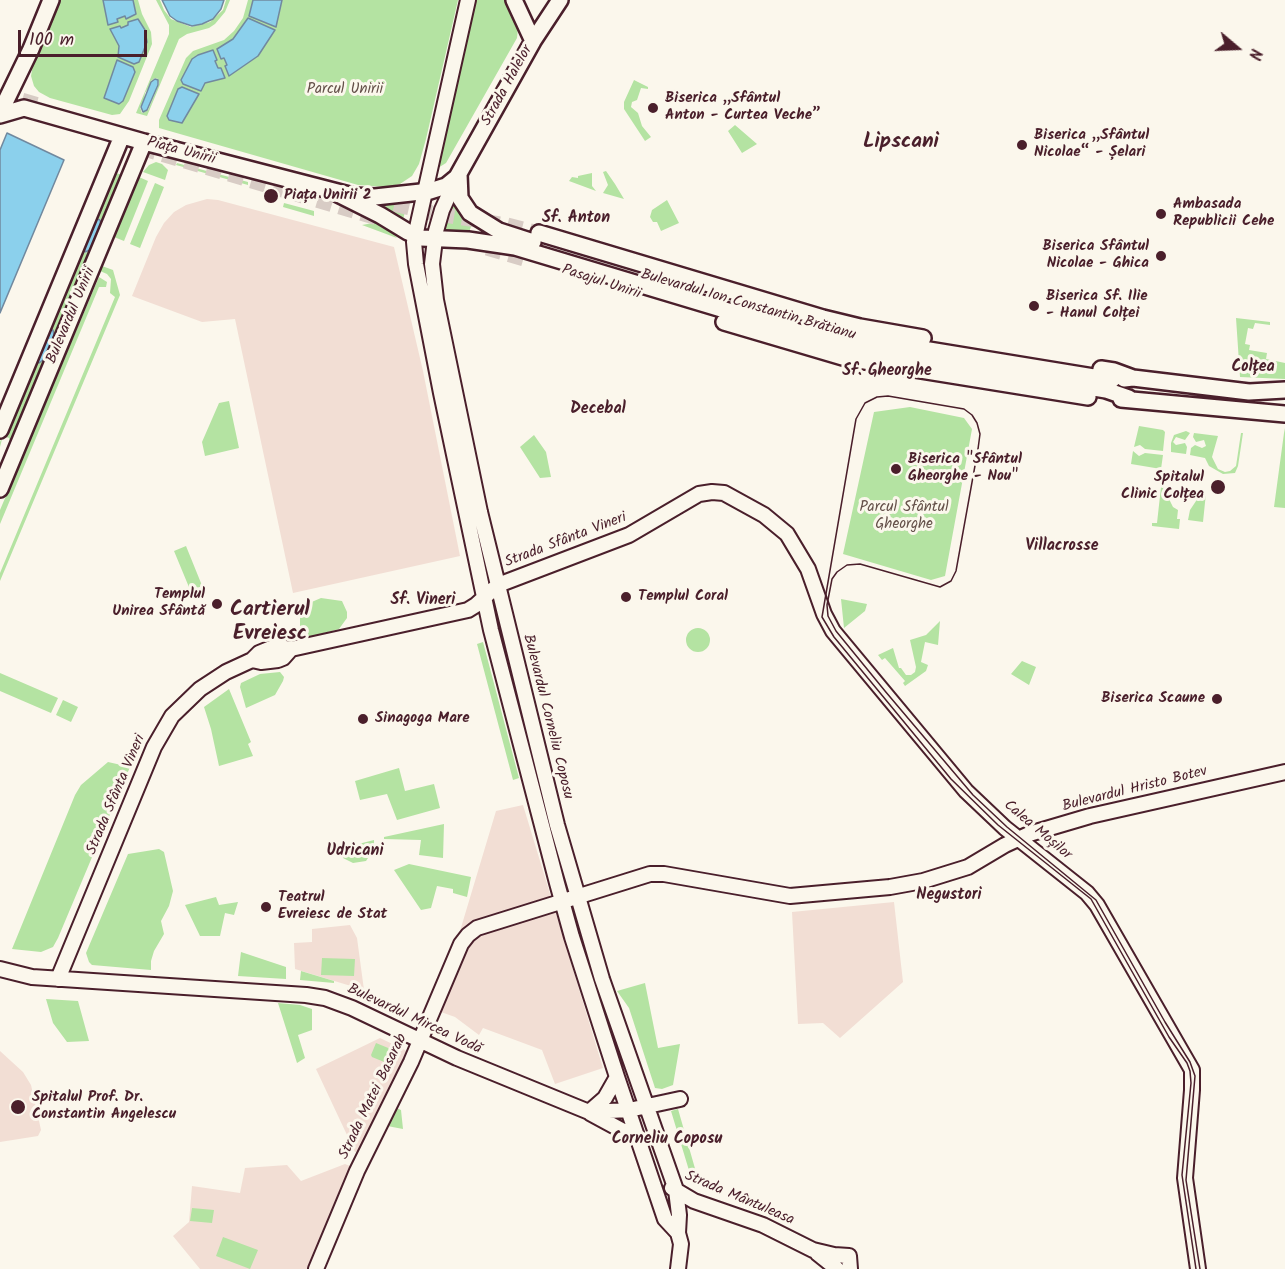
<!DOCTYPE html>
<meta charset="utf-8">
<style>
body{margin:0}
#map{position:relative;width:1285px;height:1269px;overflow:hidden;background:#fbf7ec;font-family:Kalam,sans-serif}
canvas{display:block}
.north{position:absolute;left:1207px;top:18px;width:60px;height:60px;-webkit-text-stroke:4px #fbf7ec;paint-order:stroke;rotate:109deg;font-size:16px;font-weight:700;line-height:24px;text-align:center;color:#4a1f2b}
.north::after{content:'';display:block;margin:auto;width:21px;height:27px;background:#4a1f2b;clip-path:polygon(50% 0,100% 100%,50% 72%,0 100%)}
.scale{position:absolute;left:18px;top:30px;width:129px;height:27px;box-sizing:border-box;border:3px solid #4a1f2b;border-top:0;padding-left:8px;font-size:18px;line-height:21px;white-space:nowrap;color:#4a1f2b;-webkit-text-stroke:4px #fbf7ec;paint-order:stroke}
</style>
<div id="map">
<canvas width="1285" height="1269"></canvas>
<div class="north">N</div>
<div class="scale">100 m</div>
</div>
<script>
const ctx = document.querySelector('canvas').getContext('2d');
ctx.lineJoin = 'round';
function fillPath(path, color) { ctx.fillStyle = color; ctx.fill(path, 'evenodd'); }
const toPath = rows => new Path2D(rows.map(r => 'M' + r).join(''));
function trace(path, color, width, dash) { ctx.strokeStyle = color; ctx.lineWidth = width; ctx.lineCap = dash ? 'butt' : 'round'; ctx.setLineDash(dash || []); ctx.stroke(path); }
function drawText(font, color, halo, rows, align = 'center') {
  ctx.font = font + ' Kalam,sans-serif'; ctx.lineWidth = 6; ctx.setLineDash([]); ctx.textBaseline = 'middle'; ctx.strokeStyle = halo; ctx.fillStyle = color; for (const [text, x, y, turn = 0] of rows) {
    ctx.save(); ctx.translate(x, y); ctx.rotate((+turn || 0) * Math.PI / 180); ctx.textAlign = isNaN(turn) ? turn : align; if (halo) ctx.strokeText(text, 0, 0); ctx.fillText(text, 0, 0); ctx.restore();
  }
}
fillPath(toPath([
 [207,199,218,200,394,247,423,371,460,556,293,593,235,319,202,322,132,296,156,237,164,223,174,212,186,205],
 [523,805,603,1068,555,1084,542,1050,483,1028,479,1035,455,1017,441,1012,464,957,457,941,496,811],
 [894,902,903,982,840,1038,823,1023,798,1024,792,912],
 [350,925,357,938,364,990,295,969,294,943,312,942,312,929],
 [380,1038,407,1051,360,1151,355,1152,316,1069],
 [0,1051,23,1072,31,1085,41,1130,38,1136,0,1142],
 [345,1164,350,1166,309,1269,200,1269,173,1236,189,1222,192,1186,240,1193,245,1168,287,1165,301,1181]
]), '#f2ded4');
fillPath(toPath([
 [59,0,138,0,142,14,151,32,152,44,129,101,120,114,112,115,50,98,39,92,34,86,31,76,34,59],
 [156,0,160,0,164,10,171,19,191,27,210,22,223,10,226,0,230,0,225,12,215,24,209,28,187,34,179,39,147,116,136,113,169,34,169,25],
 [155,78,158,79,159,84,148,110,142,113,140,107,144,101,145,93,149,87,151,81],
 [248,0,458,0,426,139,419,164,412,176,400,184,386,187,358,185,159,128,159,120,186,58,193,51,224,40,234,31,243,18],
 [471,0,505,0,518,28,517,38,446,163,438,168,436,167],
 [634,80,648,87,648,89,641,88,637,100,632,102,631,107,638,113,642,126,651,137,645,141,624,109,624,102],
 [735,125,757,144,742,153,728,131],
 [156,162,162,164,168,170,165,180,143,172,149,165],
 [177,163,248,182,248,185,176,165],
 [606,171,615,184,624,199,603,193,608,185,603,172],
 [112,172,123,175,0,470,1,462,10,443,9,438,6,437,2,439,0,447,0,442],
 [97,218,102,220,102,224,91,250,85,253,83,250,93,221],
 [50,329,53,329,55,335,44,361,37,363,36,361],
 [592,173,592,186,596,191,569,181,572,177,578,178,578,176],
 [139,177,148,181,124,241,114,237],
 [155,183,164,187,140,248,130,244],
 [667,200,679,223,661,231,657,222,653,222,650,217,652,210],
 [453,201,458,210,473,221,468,235,443,230,447,214],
 [284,203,314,211,314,216,283,207],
 [407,203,403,220,380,207,380,206],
 [378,222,387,227,397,238,362,225],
 [102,266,113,270,120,295,0,581,0,573,115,297,110,293,111,279,107,274,100,271],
 [99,277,107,282,106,287,99,287,0,524,0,510],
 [1236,318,1270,322,1270,325,1255,323,1253,329,1248,328,1245,344,1250,345,1249,350,1267,353,1266,359,1285,363,1285,379,1240,377],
 [229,401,239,448,205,456,202,442,219,403],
 [910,407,964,418,972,429,945,576,931,580,843,554,874,412],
 [1139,426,1163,430,1165,432,1163,451,1145,449,1140,445,1134,447],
 [1285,428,1285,508,1274,507,1284,433],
 [1186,431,1190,433,1185,440,1176,437,1173,442,1176,445,1185,443,1187,447,1186,454,1171,452,1171,443,1174,435],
 [1194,433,1218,436,1212,457,1218,469,1225,472,1230,471,1236,466,1241,433,1243,433,1238,466,1235,473,1223,474,1209,466,1205,458,1190,455,1191,448,1195,445,1202,448,1206,446,1204,440,1196,442,1193,437],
 [534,435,546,452,551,477,540,478,520,447],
 [1133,451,1139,456,1145,453,1163,455,1161,469,1131,464],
 [1161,487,1170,488,1170,501,1173,507,1178,510,1177,519,1180,519,1179,529,1152,526,1152,523,1157,523],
 [1197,491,1206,493,1203,522,1188,520,1190,510,1196,501],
 [186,546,203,588,191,592,174,551],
 [321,598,342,601,347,612,347,618,339,629,309,637,303,634,300,629,300,617,307,604],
 [841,599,867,604,865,611,844,628],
 [940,621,938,645,925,642,921,662,928,665,926,671,905,686,903,683,905,681,885,658,882,660,878,655,893,648,899,668,901,668,906,675,911,675,915,672,916,667,910,640,926,635],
 '686 640a12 12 0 1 1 24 0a12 12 0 1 1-24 0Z',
 [483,642,519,778,513,780,477,644],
 [1022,661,1036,667,1029,685,1011,674],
 [280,672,284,677,283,681,275,695,246,708,240,687,241,683,260,674],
 [0,673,58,698,51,713,0,691],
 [229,689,251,742,248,744,253,756,219,766,211,729,204,707],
 [63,700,78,707,71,722,56,715],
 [108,762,130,767,58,938,53,947,41,952,12,949,75,795,81,785],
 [399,768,405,791,434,784,440,808,397,820,387,794,360,800,355,781],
 [444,824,443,858,419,855,421,840,384,839,384,837],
 [374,840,374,849,366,861,353,863,343,858,339,849],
 [159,849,164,852,173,891,169,906,161,921,164,934,154,951,151,961,151,970,92,965,89,962,86,953,128,854],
 [409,864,471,877,467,897,453,893,453,889,437,886,431,908,421,910,394,870],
 [216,897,219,905,238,902,234,915,225,913,220,936,200,936,185,905],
 [241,952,286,967,286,979,238,976],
 [322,958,355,959,354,976,321,975],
 [301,971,334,981,334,983,300,980],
 [645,983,658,1048,680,1044,673,1085,662,1089,655,1088,629,1008,617,991],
 [46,999,78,1001,89,1041,67,1042,53,1023],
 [278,1003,300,1005,312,1009,312,1030,298,1035,305,1058,297,1063],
 [376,1043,398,1052,394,1066,372,1057,371,1055],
 [394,1107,401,1110,403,1129,382,1125],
 [678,1109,698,1179,691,1177,671,1111],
 [192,1208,214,1210,212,1223,190,1221],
 [223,1237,258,1250,250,1269,216,1256]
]), '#b4e3a2');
const water = toPath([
 [103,0,133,0,136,14,126,19,125,16,117,19,118,22,108,25,103,0],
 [162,0,224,0,221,9,213,19,202,24,192,26,177,21,170,16,162,0],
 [253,0,282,0,276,27,249,16,253,0],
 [248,18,275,30,258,56,229,76,225,66,227,65,224,58,221,59,217,49,233,39,248,18],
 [138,19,145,30,147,42,139,62,134,64,118,57,119,46,110,29,120,26,121,28,128,25,128,22,138,19],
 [213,50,217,60,215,61,218,68,221,68,225,78,205,83,201,91,183,84,181,80,192,59,198,55,213,50],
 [117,60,133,67,135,72,123,101,119,104,104,98,117,60],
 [155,79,158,80,158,85,147,110,143,112,141,107,151,82,155,79],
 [182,87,199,94,182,123,169,120,167,116,178,89,182,87],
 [7,133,64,160,0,313,0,150,7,133],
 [97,219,100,220,101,225,90,250,85,252,84,247,94,222,97,219],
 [50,330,53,330,54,335,43,360,39,363,37,359,50,330]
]);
fillPath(water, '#8bd0ec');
trace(water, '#71899f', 1.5);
trace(toPath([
 [0,94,42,106],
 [141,148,377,218],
 [372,199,432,213,507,225,539,233],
 [487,248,531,261]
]), '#d8ccc5', 15, [15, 8]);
const secondary = toPath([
 [468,0,418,223,414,242,416,264,441,393,491,630,557,883,572,937,617,1077,665,1219,678,1233],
 [457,177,442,210,436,231,432,264,436,300,480,512,557,825,602,979,676,1190,679,1215,678,1233,681,1244,678,1269],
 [252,660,261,662,278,660,283,658,291,649],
 [0,969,32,977,306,995,325,998,352,1008,457,1058,589,1112,629,1110,680,1099],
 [58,979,154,747,172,716,200,689,226,672,252,660,259,653,276,646,291,649,468,610,476,605,498,585,629,535,699,494,712,492,724,493,764,515,787,534,808,569,824,614,833,631,966,791,1005,828,1087,893,1097,905,1192,1070,1192,1090,1185,1178,1198,1269],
 [589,1112,605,1098,617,1077],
 [590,1113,638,1139],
 [672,1188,694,1201,763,1225,813,1250,834,1255,849,1256,850,1269],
 [817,1253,837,1269],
 [316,1269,357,1171,411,1062,461,944,468,935,477,928,650,874,664,874,790,896,890,887,923,881,968,867,1005,845,1029,834,1090,816,1285,772]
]);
const primary = toPath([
 [514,0,533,41],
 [0,113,31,49,51,0],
 [0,115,24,108,144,142,353,196,375,197,430,191,446,186,457,177,533,41,560,0],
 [459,174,460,198,470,213,499,231,533,242],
 [338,194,380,215,408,232,421,238,468,240,515,247,848,347,1106,390,1129,398],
 [539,233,823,318,860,327,923,338],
 [724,322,846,358,1088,397],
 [829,331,868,340,1112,380],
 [1101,369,1114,371,1133,378],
 [1124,379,1133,378,1249,392,1285,390],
 [1121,399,1285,414],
 [0,430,122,136],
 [0,489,144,142]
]);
trace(secondary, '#4a1f2b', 18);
trace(primary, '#4a1f2b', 20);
trace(secondary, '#fbf7ec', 14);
trace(primary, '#fbf7ec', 15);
trace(toPath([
 [1196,1269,1182,1175,1191,1083,1190,1071,1187,1063,1169,1037,1091,899,998,825,951,779,834,637,822,617,856,419,865,403,877,397,888,396,964,409,972,415,977,423,980,434,978,449,956,571,951,581,940,587,860,564,847,565,837,572,832,579,827,605,828,616,836,631,885,691,973,795,1007,827,1096,900,1165,1022,1190,1062,1195,1076,1186,1180,1200,1269]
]), '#4a1f2b', 1.5);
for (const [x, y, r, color] of [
 [653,108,6,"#4a1f2b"],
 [1022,145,6,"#4a1f2b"],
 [271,196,8,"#4a1f2b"],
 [1161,214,6,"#4a1f2b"],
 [1161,256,6,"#4a1f2b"],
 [1034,306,6,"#4a1f2b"],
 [896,469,6,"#4a1f2b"],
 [1218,487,8,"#4a1f2b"],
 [626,597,6,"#4a1f2b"],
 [217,604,6,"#4a1f2b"],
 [1217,699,6,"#4a1f2b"],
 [363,719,6,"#4a1f2b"],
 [266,907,6,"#4a1f2b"],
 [18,1107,8,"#4a1f2b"]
]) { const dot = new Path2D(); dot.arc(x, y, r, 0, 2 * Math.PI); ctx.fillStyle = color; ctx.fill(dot); trace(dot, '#fbf7ec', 2); }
drawText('15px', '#4a1f2b', '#fbf7ec', [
 ["Strada Halelor",508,86,-61],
 ["Piața Unirii",181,152,15],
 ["Pasajul Unirii",601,283,18],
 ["Bulevardul Ion Constantin Brătianu",748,306,16],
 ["Bulevardul Unirii",72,316,-67],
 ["Strada Sfânta Vineri",566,541,-21],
 ["Bulevardul Corneliu Coposu",547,717,76],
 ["Bulevardul Hristo Botev",1135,790,-14],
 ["Strada Sfânta Vineri",117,795,-67],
 ["Calea Moșilor",1037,831,40],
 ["Bulevardul Mircea Vodă",414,1020,25],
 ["Strada Matei Basarab",374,1097,-64],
 ["Strada Mântuleasa",739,1199,23]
]);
drawText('15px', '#645049', '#fbf7ec', [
 ["Parcul Unirii",345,90],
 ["Parcul Sfântul",904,508],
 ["Gheorghe",904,525]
]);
drawText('bold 15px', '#4a1f2b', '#fbf7ec', [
 ["Biserica „Sfântul",665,99],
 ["Anton - Curtea Veche”",665,116],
 ["Biserica „Sfântul",1034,136],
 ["Nicolae“ - Șelari",1034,153],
 ["Piața Unirii 2",284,196],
 ["Ambasada",1173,205],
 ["Republicii Cehe",1173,222],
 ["Biserica Sfântul",1149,247,"right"],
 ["Nicolae - Ghica",1149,264,"right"],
 ["Biserica Sf. Ilie",1046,297],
 ["- Hanul Colței",1046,314],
 ["Biserica \"Sfântul",908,460],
 ["Gheorghe - Nou\"",908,477],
 ["Spitalul",1204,478,"right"],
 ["Clinic Colțea",1204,495,"right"],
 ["Templul",205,595,"right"],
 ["Unirea Sfântă",205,612,"right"],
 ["Templul Coral",638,597],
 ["Biserica Scaune",1205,699,"right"],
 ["Sinagoga Mare",375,719],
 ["Teatrul",278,898],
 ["Evreiesc de Stat",278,915],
 ["Spitalul Prof. Dr.",32,1098],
 ["Constantin Angelescu",32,1115]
], 'left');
drawText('bold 16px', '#4a1f2b', '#fbf7ec', [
 ["Sf. Anton",576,219],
 ["Colțea",1253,368],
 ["Sf. Gheorghe",887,372],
 ["Decebal",598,410],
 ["Villacrosse",1062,547],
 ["Sf. Vineri",423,601],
 ["Udricani",355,852],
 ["Negustori",949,896],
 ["Corneliu Coposu",667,1140]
]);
drawText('bold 21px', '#4a1f2b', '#fbf7ec', [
 ["Lipscani",901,143],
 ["Cartierul",270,611],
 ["Evreiesc",270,635]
]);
</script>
